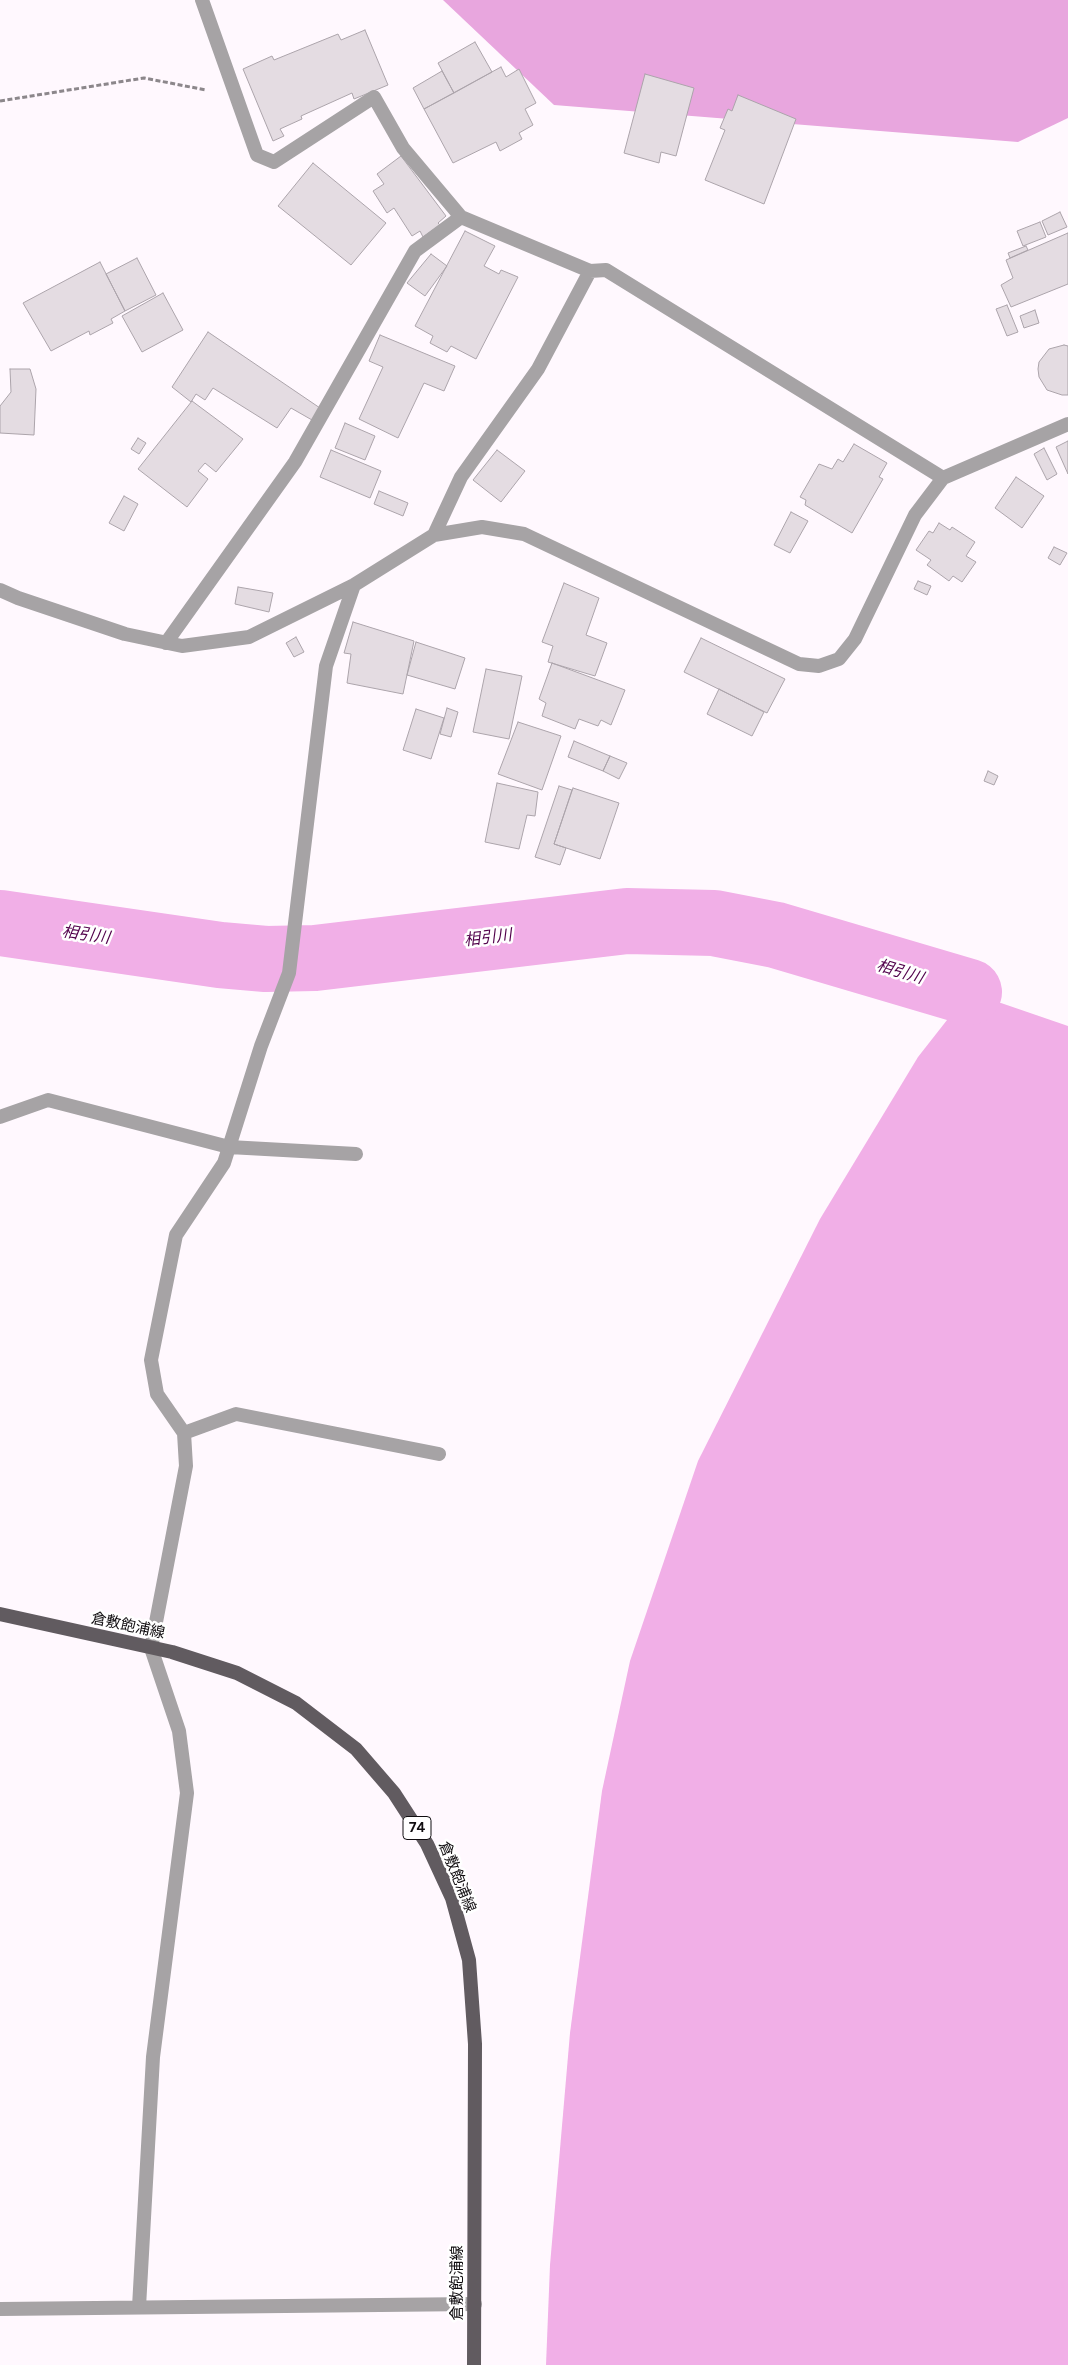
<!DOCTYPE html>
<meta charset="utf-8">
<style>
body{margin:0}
canvas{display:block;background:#fff8fe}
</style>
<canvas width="1068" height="2365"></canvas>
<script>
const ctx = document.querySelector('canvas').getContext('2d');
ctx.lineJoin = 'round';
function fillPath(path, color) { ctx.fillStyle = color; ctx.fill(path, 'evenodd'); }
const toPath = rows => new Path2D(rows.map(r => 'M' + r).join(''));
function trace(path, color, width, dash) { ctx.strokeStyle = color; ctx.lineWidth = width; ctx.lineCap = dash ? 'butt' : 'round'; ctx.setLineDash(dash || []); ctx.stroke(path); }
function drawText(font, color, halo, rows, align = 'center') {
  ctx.font = font + ' Figtree,"Noto Sans JP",sans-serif'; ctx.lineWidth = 5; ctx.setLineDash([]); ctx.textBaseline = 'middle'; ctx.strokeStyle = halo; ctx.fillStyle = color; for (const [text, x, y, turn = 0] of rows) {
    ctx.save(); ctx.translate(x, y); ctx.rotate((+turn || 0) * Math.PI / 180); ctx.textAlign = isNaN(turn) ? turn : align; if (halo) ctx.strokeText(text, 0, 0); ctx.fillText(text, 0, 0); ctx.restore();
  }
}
fillPath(toPath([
 [443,0,1068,0,1068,118,1018,142,554,105]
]), '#e8a6de');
fillPath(toPath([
 [969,992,1068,1026,1068,2365,546,2365,550,2265,570,2033,602,1791,630,1661,698,1461,820,1219,918,1057]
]), '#f1afe7');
trace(toPath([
 [0,923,220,955,266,959,315,958,627,921,714,923,776,935,969,992]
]), '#f1afe7', 66);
const building = toPath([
 [365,30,388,85,354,99,352,93,301,116,302,119,280,129,284,136,273,141,243,69,272,56,274,60,338,34,341,40,365,30],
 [475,42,492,72,454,93,438,63,475,42],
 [501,67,506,77,519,69,536,103,525,109,533,125,519,133,522,139,500,151,496,142,453,163,424,109,501,67],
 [442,71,454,93,424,109,413,88,442,71],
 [645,74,694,88,676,156,661,152,659,163,624,153,645,74],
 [738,95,796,119,764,204,705,180,725,130,720,128,728,109,732,111,738,95],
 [401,156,446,216,438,223,440,225,423,237,420,231,412,236,394,208,387,213,373,191,384,184,377,174,401,156],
 [313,163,386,223,351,265,278,206,313,163],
 [1060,212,1067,227,1048,235,1042,221,1060,212],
 [1040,222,1046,237,1023,246,1017,231,1040,222],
 [465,231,495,246,484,266,499,274,501,270,518,277,476,359,451,346,447,352,430,343,433,336,415,326,465,231],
 [1068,233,1068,284,1011,307,1001,285,1013,278,1006,260,1068,233],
 [1026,246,1028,250,1010,258,1008,253,1026,246],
 [431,254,447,266,425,296,407,283,431,254],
 [137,258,156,295,125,311,106,274,137,258],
 [100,262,125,311,111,319,113,323,90,335,89,331,51,351,23,303,100,262],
 [163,293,183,330,142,352,122,316,163,293],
 [1007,305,1018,332,1007,336,996,309,1007,305],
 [1035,310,1039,323,1024,328,1020,316,1035,310],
 [208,332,320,408,312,420,291,408,277,428,213,388,205,400,196,394,191,402,172,387,208,332],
 [380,335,455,366,444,391,424,383,398,438,359,419,383,367,369,361,380,335],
 [1064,345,1068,346,1068,395,1062,395,1047,390,1039,377,1038,369,1039,362,1049,349,1064,345],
 [10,369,30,369,36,389,34,435,0,433,0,406,11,392,10,369],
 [192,401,243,439,216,472,205,463,198,471,208,479,187,507,138,469,192,401],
 [345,423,375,436,365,460,335,448,345,423],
 [138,438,146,443,139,454,131,449,138,438],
 [1068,441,1068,474,1056,447,1068,441],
 [854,444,887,463,879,477,883,479,852,533,805,505,806,500,800,497,819,464,832,469,838,459,843,462,854,444],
 [1044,448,1057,474,1047,480,1034,454,1044,448],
 [331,450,381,471,370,498,320,477,331,450],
 [497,450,525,471,501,502,473,480,497,450],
 [1016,477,1044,496,1022,528,995,508,1016,477],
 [379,491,408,503,403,516,374,504,379,491],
 [124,496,138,504,124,531,109,523,124,496],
 [791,512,808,521,790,553,774,545,791,512],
 [939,523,950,530,952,527,975,542,966,556,976,562,962,582,953,576,949,581,927,565,931,560,916,550,929,531,933,533,939,523],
 [1054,547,1067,553,1060,565,1048,558,1054,547],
 [918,581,931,586,927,595,914,589,918,581],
 [564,583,599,598,586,635,607,643,595,676,548,662,553,646,542,642,564,583],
 [238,587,273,593,269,612,235,604,238,587],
 [353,622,414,641,403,694,347,683,351,654,344,653,353,622],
 [296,637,304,652,294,657,286,643,296,637],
 [701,638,785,679,767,713,684,672,701,638],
 [416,642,465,658,455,689,407,675,416,642],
 [552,663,625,690,611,725,601,720,598,726,579,719,575,729,542,716,546,703,539,699,552,663],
 [486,669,522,676,509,739,473,732,486,669],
 [719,689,764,712,752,736,707,714,719,689],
 [447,708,458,712,451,737,440,734,447,708],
 [416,709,444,718,431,759,403,750,416,709],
 [518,722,561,736,542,790,498,774,518,722],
 [574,741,610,756,603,771,568,757,574,741],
 [610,756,627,763,619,779,603,771,610,756],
 [988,771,998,776,994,785,984,781,988,771],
 [497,783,538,792,535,816,527,815,519,849,485,842,497,783],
 [559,786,572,790,554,844,566,848,560,865,535,857,559,786],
 [573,788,619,803,600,859,554,844,573,788]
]);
fillPath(building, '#e4dce2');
trace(building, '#aca4ab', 1);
trace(toPath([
 [0,101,144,78,206,90]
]), '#8c878b', 3, [5, 2.5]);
trace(toPath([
 [202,0,257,155,274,162,374,97,403,148,461,217],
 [434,535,461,477,538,369,590,271],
 [0,590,18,598,125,634,182,646,249,637,354,585,434,535,482,527,524,534,799,664,819,666,839,659,855,639,915,515,943,478,1068,424],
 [166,643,295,462,415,251,461,217,590,271,606,270,943,478],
 [0,1117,48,1100,229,1147,356,1154],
 [184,1433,236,1414,439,1454],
 [139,2307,153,2057,187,1793,179,1731,151,1648,186,1466,184,1433,157,1394,151,1360,176,1235,224,1163,261,1046,289,973,326,666,354,585],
 [0,2309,475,2304]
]), '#a6a3a5', 14);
trace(toPath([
 [0,1614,172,1652,237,1673,296,1703,356,1749,394,1793,427,1844,452,1898,469,1960,475,2044,474,2365]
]), '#615b60', 14);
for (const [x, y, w] of [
 [417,1828,28]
]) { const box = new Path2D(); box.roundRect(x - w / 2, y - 11.5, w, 23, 4); ctx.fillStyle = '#fff'; ctx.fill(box); trace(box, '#100d10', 1); }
drawText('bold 14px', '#100d10', null, [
 ["74",417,1828]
]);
drawText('15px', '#100d10', '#fff', [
 ["倉敷飽浦線",128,1626,12],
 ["倉敷飽浦線",457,1877,68],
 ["倉敷飽浦線",458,2283,-90]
]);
drawText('italic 16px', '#51004b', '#fff', [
 ["相引川",86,935,8],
 ["相引川",488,938,-7],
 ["相引川",900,972,17]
]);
</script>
